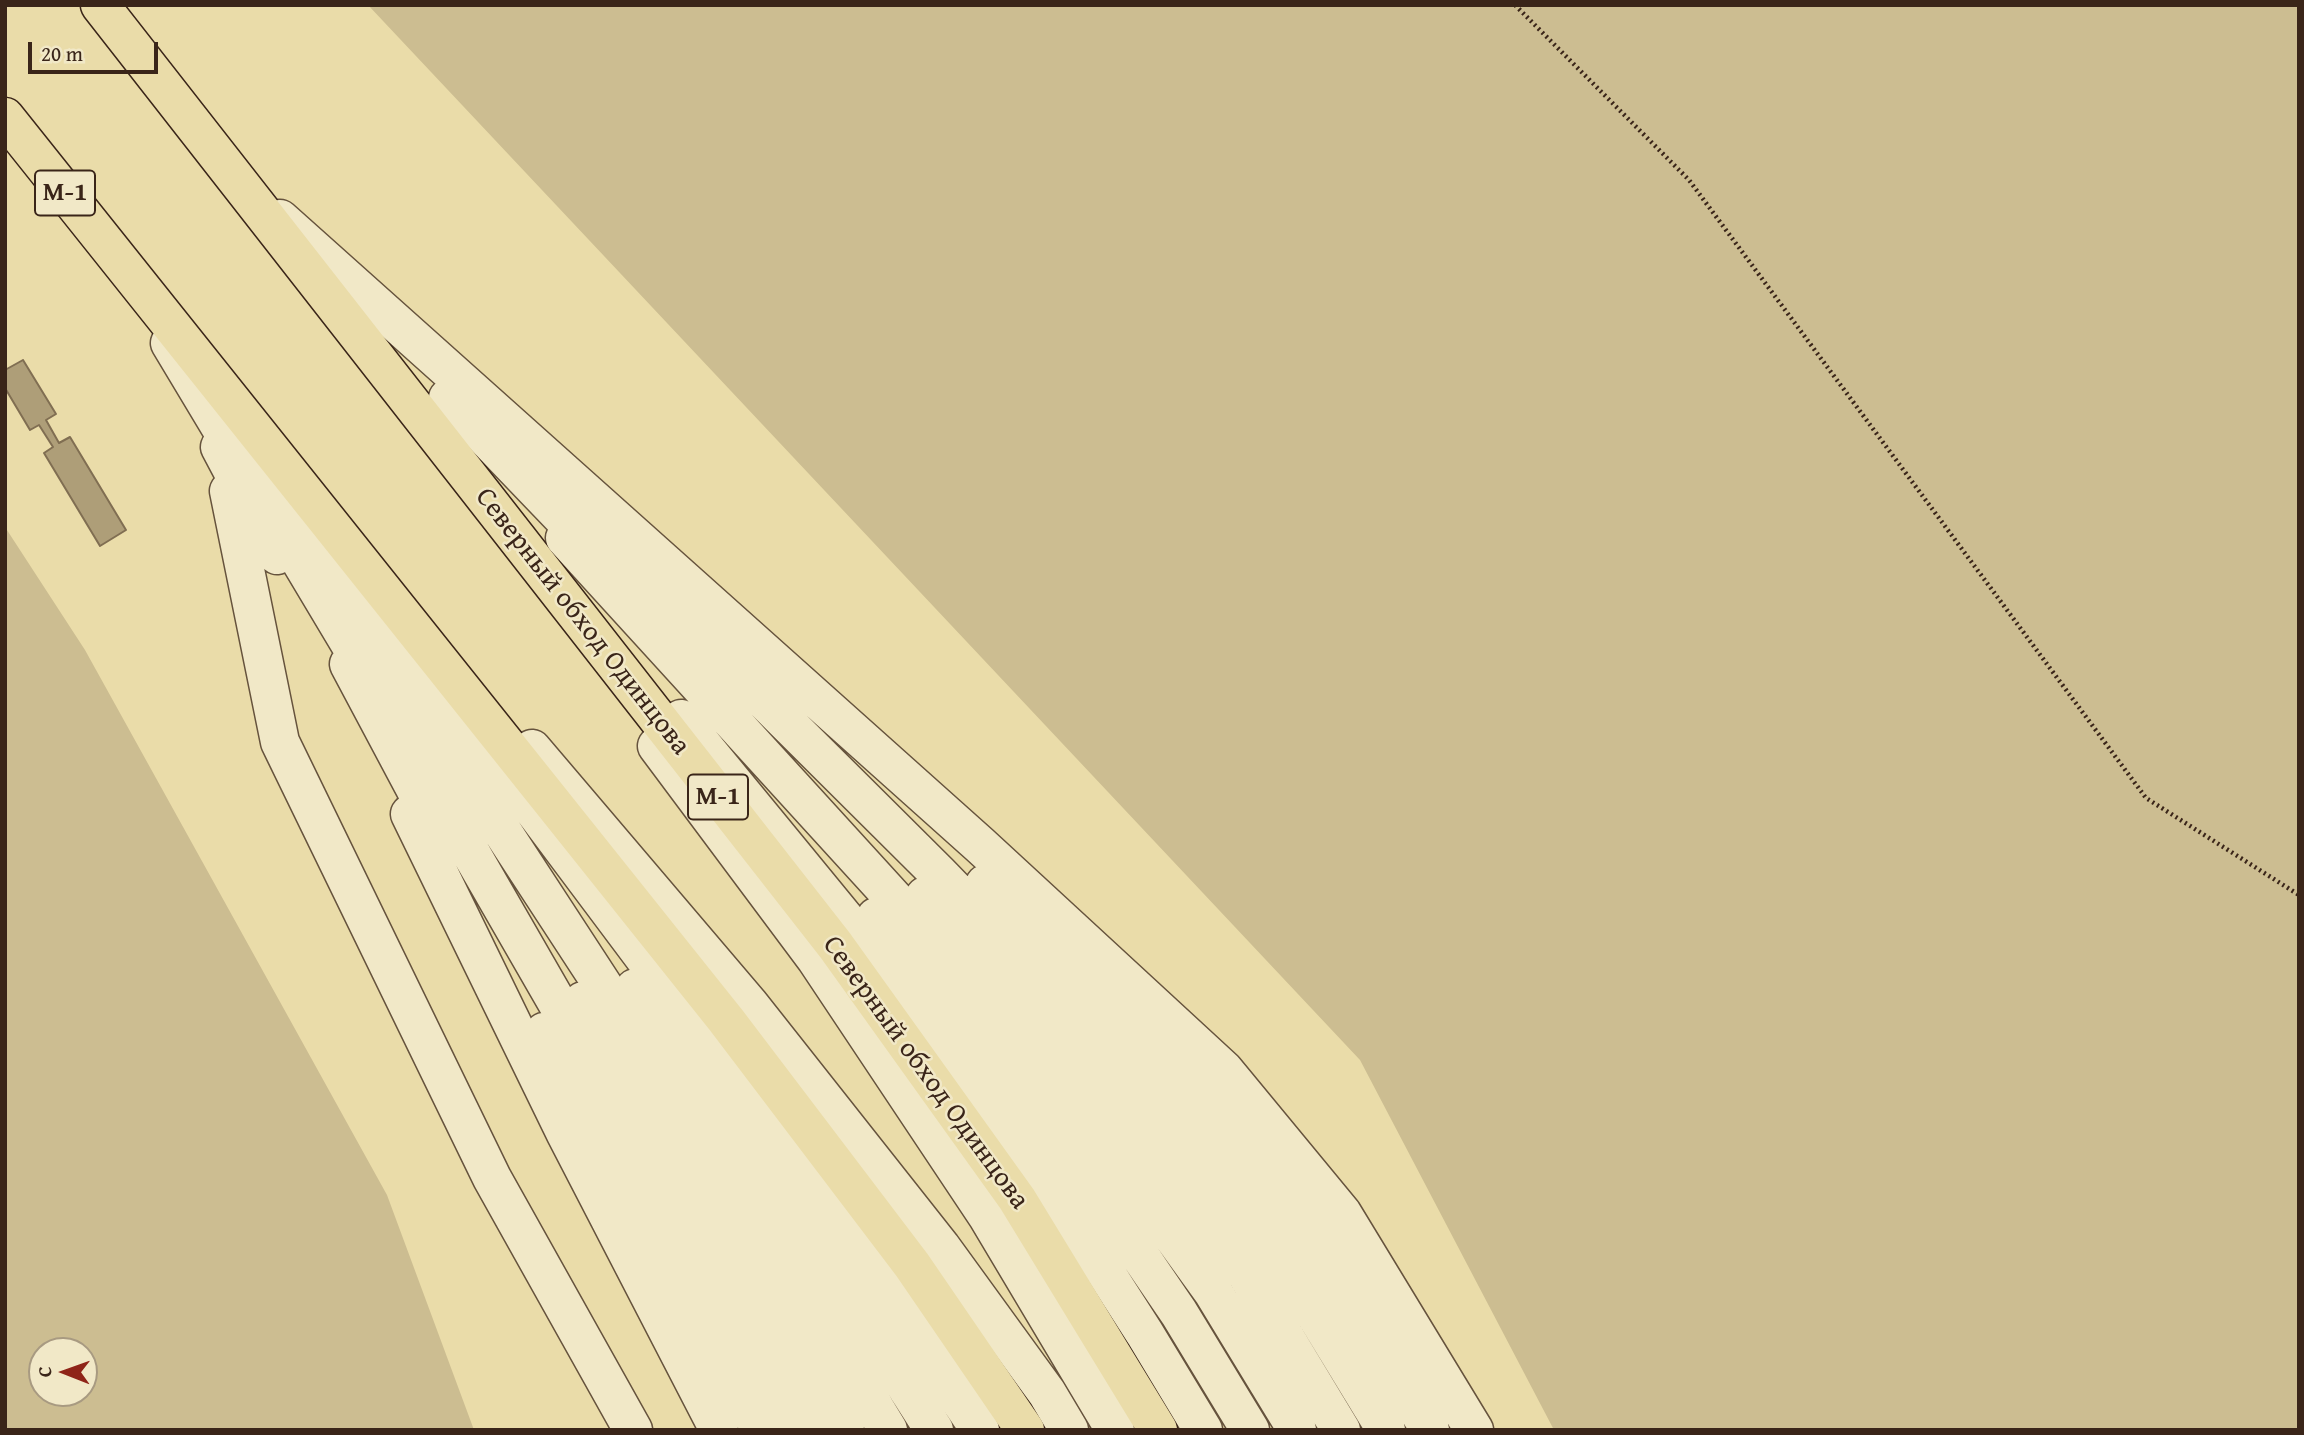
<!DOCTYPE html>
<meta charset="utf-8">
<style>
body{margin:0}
#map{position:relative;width:2304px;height:1435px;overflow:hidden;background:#eadca9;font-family:"Gentium Book Plus",serif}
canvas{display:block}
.frame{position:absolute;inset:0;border:7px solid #3a2519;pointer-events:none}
.north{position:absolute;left:28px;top:1337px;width:70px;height:70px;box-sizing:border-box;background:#f1e8c7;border:2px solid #a89a81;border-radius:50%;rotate:271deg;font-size:19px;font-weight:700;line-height:28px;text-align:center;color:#3a2519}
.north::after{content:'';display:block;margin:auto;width:24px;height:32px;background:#8f2418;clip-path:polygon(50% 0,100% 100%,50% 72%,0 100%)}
.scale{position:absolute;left:28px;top:42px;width:130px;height:32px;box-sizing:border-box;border:4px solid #3a2519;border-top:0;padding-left:9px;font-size:21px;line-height:24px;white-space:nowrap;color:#3a2519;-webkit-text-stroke:5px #f1e8c7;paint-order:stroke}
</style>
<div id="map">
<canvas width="2304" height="1435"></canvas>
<div class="frame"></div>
<div class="north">С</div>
<div class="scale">20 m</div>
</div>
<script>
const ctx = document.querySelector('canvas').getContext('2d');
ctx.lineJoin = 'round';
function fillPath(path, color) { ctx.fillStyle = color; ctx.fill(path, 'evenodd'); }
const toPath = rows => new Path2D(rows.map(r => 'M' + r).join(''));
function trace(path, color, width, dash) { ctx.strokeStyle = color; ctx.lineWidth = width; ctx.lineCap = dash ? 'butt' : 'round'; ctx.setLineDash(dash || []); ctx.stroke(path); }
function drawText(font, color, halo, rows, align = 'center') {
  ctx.font = font + ' "Gentium Book Plus",serif'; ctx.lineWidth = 5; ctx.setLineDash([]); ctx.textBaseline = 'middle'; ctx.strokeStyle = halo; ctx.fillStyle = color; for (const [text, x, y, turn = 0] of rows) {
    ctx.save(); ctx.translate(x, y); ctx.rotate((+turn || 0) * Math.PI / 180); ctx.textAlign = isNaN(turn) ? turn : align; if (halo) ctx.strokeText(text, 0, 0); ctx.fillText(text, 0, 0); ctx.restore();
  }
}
fillPath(toPath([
 [368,5,2299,5,2299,1430,1554,1430,1360,1060],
 [5,527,85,650,387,1195,474,1430,5,1430],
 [42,1351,84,1351,84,1393,42,1393]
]), '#ccbd91');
const water = toPath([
 [23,360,56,414,46,420,59,443,70,437,126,530,100,546,44,453,53,447,39,425,30,430,5,388,5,370,23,360]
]);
fillPath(water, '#ae9e78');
trace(water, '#806e52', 2);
const minor = toPath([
 [280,219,980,845,1224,1070,1342,1213,1474,1430],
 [170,343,233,448],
 [448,398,593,549],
 [227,419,307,537],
 [220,447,277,555],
 [229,491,280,742,492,1178,633,1430],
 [298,510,504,801],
 [276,520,371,679],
 [583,520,939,874,1165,1107,1278,1253,1386,1430],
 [565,538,897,902,1106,1144,1213,1292,1297,1430],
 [367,649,474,821],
 [349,664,441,837],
 [681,719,855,931,1047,1181,1145,1334,1203,1430],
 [657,746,816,959,988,1217,1115,1430],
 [532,749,749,1004,941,1247,1047,1393,1069,1430],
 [500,765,703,1036,882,1284,980,1430],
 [472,785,821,1320,888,1430],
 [441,801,803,1430],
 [410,814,565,1132,719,1430],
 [985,884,1195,1088,1310,1233,1430,1430],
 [925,896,1135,1125,1246,1273,1341,1430],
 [876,917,1076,1162,1179,1313,1250,1430],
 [635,988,852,1302,934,1430],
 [583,1001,845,1430],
 [544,1032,761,1430]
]);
const highway = toPath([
 [100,5,835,945,1017,1199,1158,1430],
 [5,117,726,1020,912,1265,1025,1430]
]);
trace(minor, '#66533d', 41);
trace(highway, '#3a2519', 41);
trace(toPath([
 [1515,5,1689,180,2146,798,2299,895]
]), '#3a2519', 4.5, [2, 3.5]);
trace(minor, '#f1e8c7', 38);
trace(highway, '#eadca9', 38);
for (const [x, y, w] of [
 [65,193,60],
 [718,797,60]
]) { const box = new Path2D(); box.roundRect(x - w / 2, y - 22.5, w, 45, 5); ctx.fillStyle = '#f1e8c7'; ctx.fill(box); trace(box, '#3a2519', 2); }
drawText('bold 26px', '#3a2519', null, [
 ["М-1",65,193],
 ["М-1",718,797]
]);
drawText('28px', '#3a2519', '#f1e8c7', [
 ["Северный обход Одинцова",582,622,52],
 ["Северный обход Одинцова",925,1073,54]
]);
</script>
